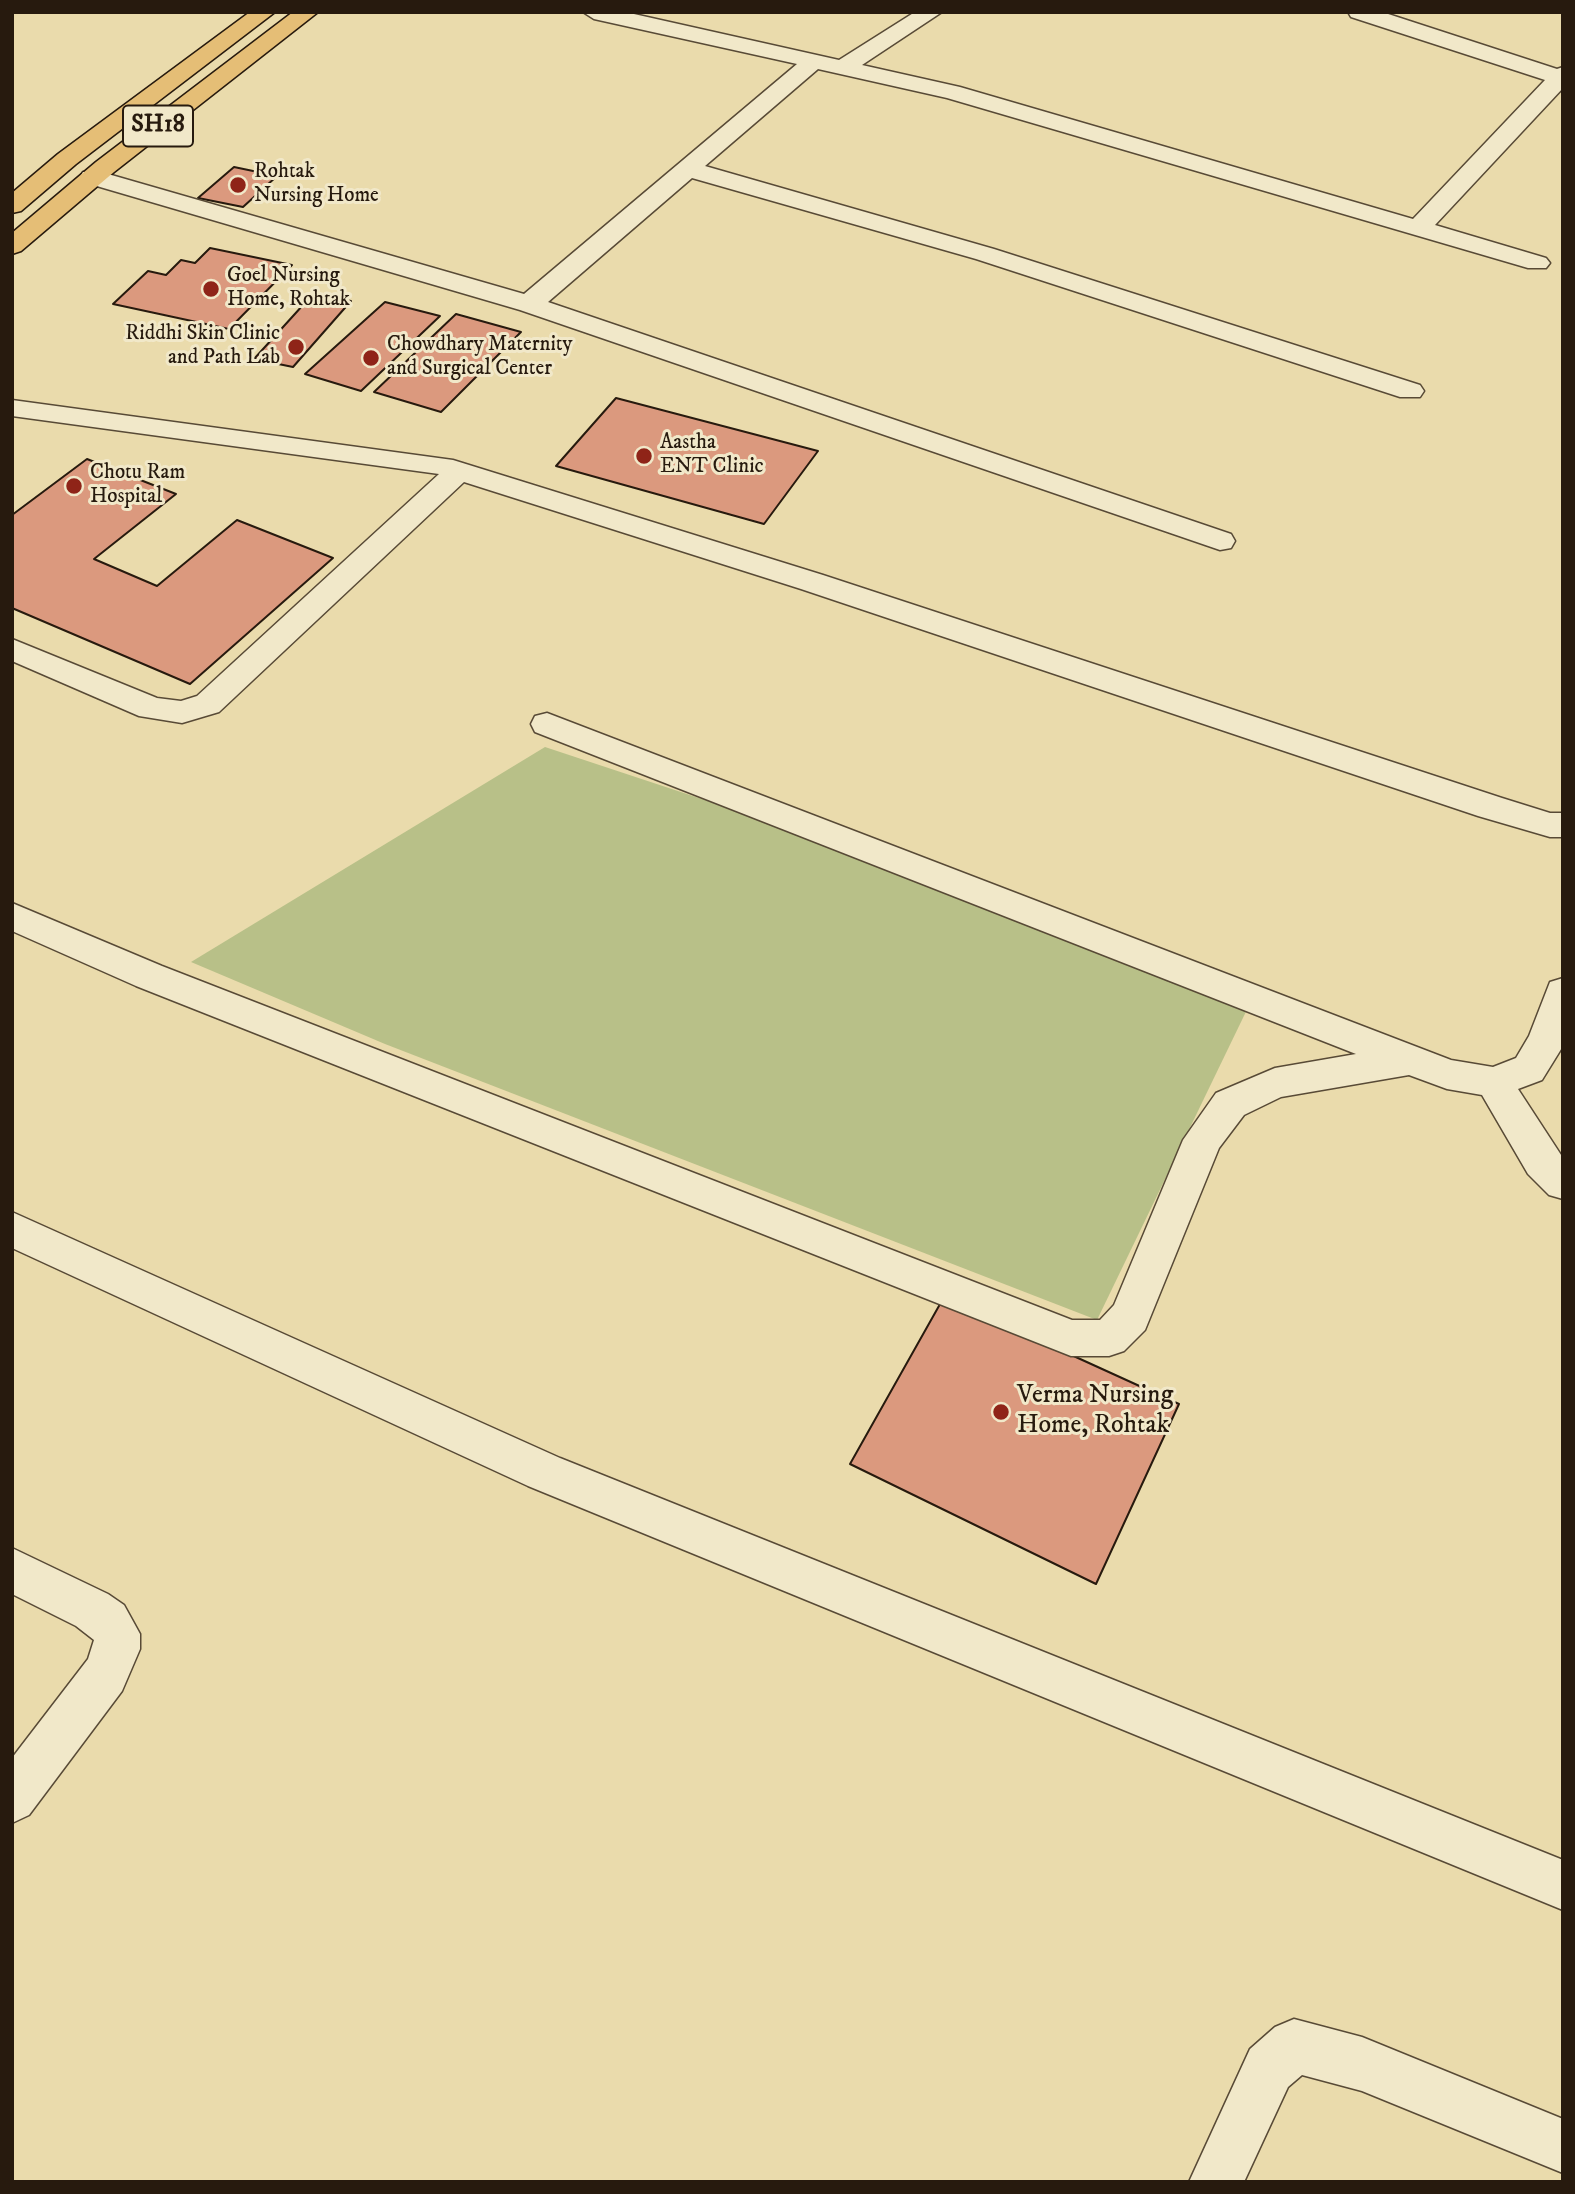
<!DOCTYPE html>
<style>
body{margin:0}
#map{position:relative;width:1575px;height:2194px;overflow:hidden;background:#eadbac;font-family:"IM FELL DW Pica",serif}
canvas{display:block}
.frame{position:absolute;inset:0;border:14px solid #271a0e;pointer-events:none}
</style>
<div id="map">
<canvas width="1575" height="2194"></canvas>
<div class="frame"></div>
</div>
<script>
const ctx = document.querySelector('canvas').getContext('2d');
ctx.lineJoin = 'round';
function fillPath(path, color) { ctx.fillStyle = color; ctx.fill(path, 'evenodd'); }
const toPath = rows => new Path2D(rows.map(r => 'M' + r).join(''));
function trace(path, color, width, dash) { ctx.strokeStyle = color; ctx.lineWidth = width; ctx.lineCap = dash ? 'butt' : 'round'; ctx.setLineDash(dash || []); ctx.stroke(path); }
function drawText(font, color, halo, rows, align = 'center') {
  ctx.font = font + ' "IM FELL DW Pica",serif'; ctx.lineWidth = 6; ctx.setLineDash([]); ctx.textBaseline = 'middle'; ctx.strokeStyle = halo; ctx.fillStyle = color; for (const [text, x, y, turn = 0] of rows) {
    ctx.save(); ctx.translate(x, y); ctx.rotate((+turn || 0) * Math.PI / 180); ctx.textAlign = isNaN(turn) ? turn : align; if (halo) ctx.strokeText(text, 0, 0); ctx.fillText(text, 0, 0); ctx.restore();
  }
}
fillPath(toPath([
 [545,747,1191,961,1255,993,1097,1320,385,1044,191,962]
]), '#b8c088');
const building = toPath([
 [234,167,277,176,243,207,198,198,234,167],
 [210,248,292,265,229,329,113,304,148,271,166,275,181,260,195,263,210,248],
 [313,294,351,301,293,367,254,359,313,294],
 [385,302,440,316,361,391,305,374,385,302],
 [456,314,521,332,441,412,374,392,456,314],
 [616,398,818,451,764,524,556,466,616,398],
 [87,459,176,494,94,559,157,586,237,520,333,558,190,684,12,608,12,515,87,459],
 [944,1297,1179,1404,1096,1584,850,1464,944,1297]
]);
fillPath(building, '#db997e');
trace(building, '#271a0e', 2);
const street = toPath([
 [583,12,625,12,839,60,915,12,942,12,862,65,960,87,1413,219,1545,80,1351,17,1348,12,1382,12,1557,69,1563,67,1563,88,1435,225,1546,258,1550,263,1546,268,1528,268,947,98,818,69,705,166,994,249,1420,385,1424,391,1420,397,1400,397,976,259,692,178,548,302,1231,534,1235,541,1231,548,1220,550,520,310,83,182,80,177,83,172,101,172,524,294,797,64,594,19,583,12],
 [12,400,453,460,823,575,1502,798,1550,813,1563,813,1563,837,1550,837,1478,816,801,589,464,482,219,712,182,723,139,716,12,661,12,639,157,698,181,701,197,696,439,474,12,416,12,400],
 [547,713,1451,1060,1493,1067,1516,1058,1529,1036,1550,982,1563,978,1563,1046,1542,1080,1518,1089,1563,1158,1563,1199,1549,1195,1528,1174,1482,1095,1447,1089,1409,1075,1281,1097,1244,1115,1219,1148,1145,1330,1124,1351,1109,1356,1071,1356,136,986,12,931,12,903,162,966,1072,1320,1100,1320,1114,1305,1183,1140,1216,1093,1275,1068,1356,1054,535,732,531,724,535,716,547,713],
 [12,1212,560,1458,1563,1860,1563,1910,528,1486,12,1248,12,1212],
 [12,1548,108,1594,124,1605,140,1634,140,1649,122,1691,29,1815,12,1823,12,1758,88,1659,94,1640,76,1626,12,1594,12,1548],
 [1294,2019,1362,2037,1563,2119,1563,2173,1362,2091,1302,2075,1288,2087,1244,2182,1189,2182,1250,2049,1275,2027,1294,2019]
]);
const primary = toPath([
 [250,12,275,12,76,164,21,211,12,213,12,193,58,154,250,12],
 [293,12,318,12,114,172,21,251,12,254,12,233,96,162,293,12]
]);
trace(street, '#584a36', 3);
trace(primary, '#271a0e', 3);
fillPath(street, '#f1e8c9');
fillPath(primary, '#e5be76');
for (const [x, y, r, color] of [
 [238,185,9,"#8f2418"],
 [211,289,9,"#8f2418"],
 [296,347,9,"#8f2418"],
 [371,358,9,"#8f2418"],
 [644,456,9,"#8f2418"],
 [74,486,9,"#8f2418"],
 [1001,1412,9,"#8f2418"]
]) { const dot = new Path2D(); dot.arc(x, y, r, 0, 2 * Math.PI); ctx.fillStyle = color; ctx.fill(dot); trace(dot, '#f1e8c9', 2.5); }
drawText('21px', '#271a0e', '#f1e8c9', [
 ["Rohtak",254,173],
 ["Nursing Home",254,197],
 ["Goel Nursing",227,277],
 ["Home, Rohtak",227,301],
 ["Riddhi Skin Clinic",280,335,"right"],
 ["and Path Lab",280,359,"right"],
 ["Chowdhary Maternity",387,346],
 ["and Surgical Center",387,370],
 ["Aastha",660,444],
 ["ENT Clinic",660,468],
 ["Chotu Ram",90,474],
 ["Hospital",90,498]
], 'left');
for (const [x, y, w] of [
 [158,126,70]
]) { const box = new Path2D(); box.roundRect(x - w / 2, y - 20.5, w, 41, 5); ctx.fillStyle = '#f1e8c9'; ctx.fill(box); trace(box, '#271a0e', 2); }
drawText('bold 24px', '#271a0e', null, [
 ["SH18",158,126]
]);
drawText('26px', '#271a0e', '#f1e8c9', [
 ["Verma Nursing",1017,1397],
 ["Home, Rohtak",1017,1427]
], 'left');
</script>
